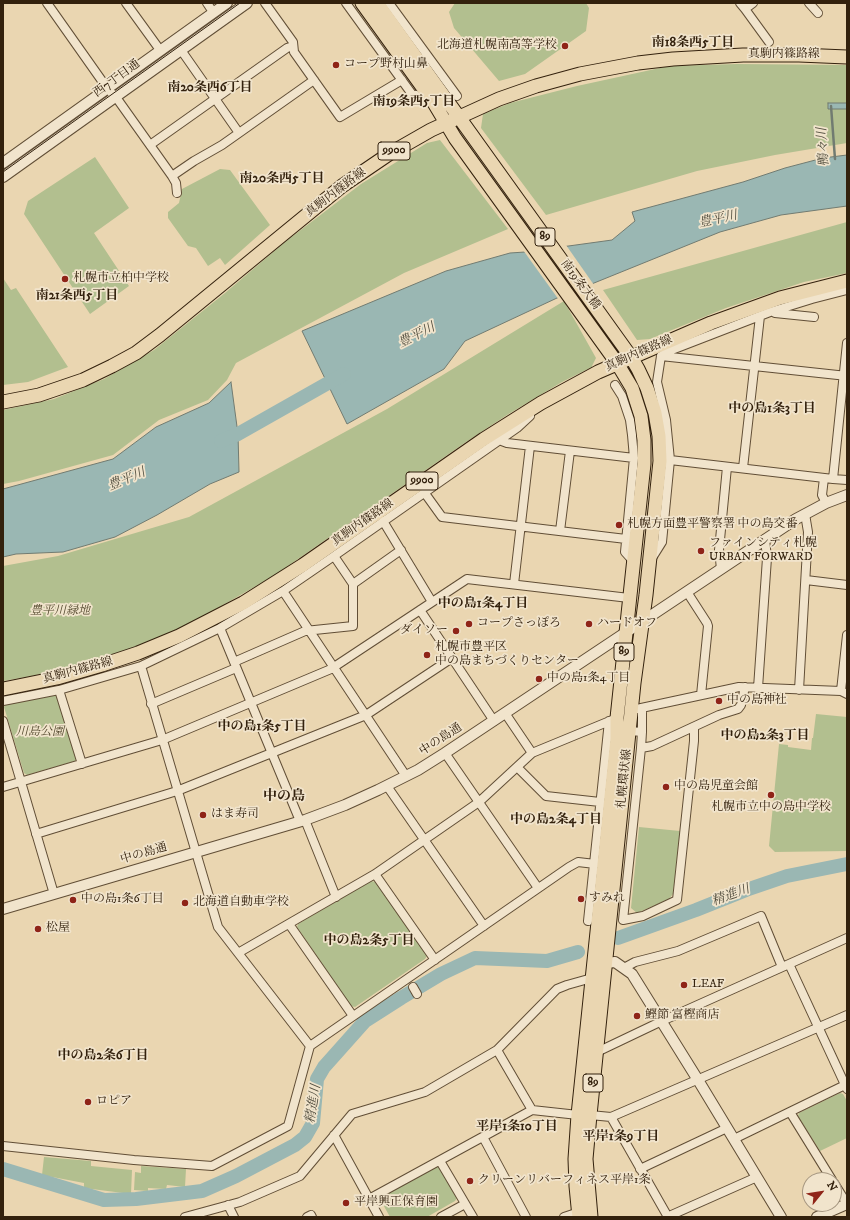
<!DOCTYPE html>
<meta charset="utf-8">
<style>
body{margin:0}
#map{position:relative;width:850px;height:1220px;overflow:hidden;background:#ead6b1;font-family:"IM FELL DW Pica",serif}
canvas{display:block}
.frame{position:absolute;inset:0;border:4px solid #33210d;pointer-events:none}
.north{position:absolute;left:802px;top:1172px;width:40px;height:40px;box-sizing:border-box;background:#f1e4cc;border:1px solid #a59680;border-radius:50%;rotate:60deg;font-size:11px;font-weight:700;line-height:16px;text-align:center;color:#33210d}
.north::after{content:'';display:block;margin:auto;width:14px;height:18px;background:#8f2418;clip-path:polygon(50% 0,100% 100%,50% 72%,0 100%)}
</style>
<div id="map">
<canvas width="850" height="1220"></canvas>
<div class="frame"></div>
<div class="north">N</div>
</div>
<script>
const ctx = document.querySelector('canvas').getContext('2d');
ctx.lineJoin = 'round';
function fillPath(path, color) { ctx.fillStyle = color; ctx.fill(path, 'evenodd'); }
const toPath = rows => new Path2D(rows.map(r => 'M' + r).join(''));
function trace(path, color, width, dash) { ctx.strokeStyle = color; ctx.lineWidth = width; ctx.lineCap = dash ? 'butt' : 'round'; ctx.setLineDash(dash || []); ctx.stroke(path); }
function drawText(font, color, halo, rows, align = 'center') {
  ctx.font = font + ' "IM FELL DW Pica","Noto Serif JP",serif'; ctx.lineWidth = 3.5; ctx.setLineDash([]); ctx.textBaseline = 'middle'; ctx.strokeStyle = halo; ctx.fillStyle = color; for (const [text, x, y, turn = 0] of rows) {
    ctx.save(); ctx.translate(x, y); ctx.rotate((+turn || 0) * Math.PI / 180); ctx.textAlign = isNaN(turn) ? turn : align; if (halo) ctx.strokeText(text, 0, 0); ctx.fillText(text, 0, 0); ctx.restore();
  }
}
fillPath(toPath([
 [455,3,586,3,589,8,586,31,525,74,499,81,454,28,449,12],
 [737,64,847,65,847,143,775,155,697,171,546,215,481,128,483,114,510,103,577,86,669,66],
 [440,140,508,229,404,273,236,363,227,380,208,400,159,420,113,455,19,481,3,484,3,410,54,399,104,379,154,350,225,293,285,242,361,184,427,143],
 [95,157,129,208,94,233,129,286,90,314,24,214,28,201],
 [220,169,230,170,270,225,225,265,220,258,208,266,196,248,188,246,168,218,168,212,179,203,182,189],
 [847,222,847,273,804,282,726,308,650,339,637,340,603,290],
 [3,278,11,290,16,288,68,367,28,382,3,385],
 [564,301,596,358,592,366,592,367,562,382,507,415,466,442,275,575,185,627,129,649,79,664,32,676,3,681,3,566,58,556,189,517,387,409],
 [55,694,58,696,76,759,75,761,27,775,24,773,4,707,5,705],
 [816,714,847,717,847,851,775,852,769,846,779,744,788,745,788,747,811,750,812,738,813,738],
 [639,827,680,831,673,894,669,899,637,913,631,908],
 [371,881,376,882,427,956,425,959,355,1007,351,1006,297,927,298,924],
 [840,1093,843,1094,847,1101,847,1138,820,1151,798,1116,799,1113],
 [44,1157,91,1161,91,1166,132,1170,131,1194,84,1188,84,1183,42,1175],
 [141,1166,186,1169,185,1187,167,1185,166,1189,148,1188,148,1191,134,1190,135,1172,141,1173],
 [437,1166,439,1167,457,1198,455,1201,427,1217,390,1217,380,1199,382,1196]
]), '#b2bf8f');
const water = toPath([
 [828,103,847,103,847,109,828,109,828,103],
 [847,155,847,206,781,215,720,232,557,298,465,341,444,369,347,424,302,331,446,271,510,253,525,252,612,240,635,221,632,212,743,182,785,168,823,158,847,155],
 [231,382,238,434,239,472,210,484,157,515,115,537,63,552,16,554,3,557,3,489,113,459,156,427,209,403,231,382]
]);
fillPath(water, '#9ab7b3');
trace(water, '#717b71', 1);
fillPath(toPath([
 [566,245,594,285,559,300,523,250]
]), '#ead6b1');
trace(toPath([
 [831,106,835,159]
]), '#717b71', 2.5);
trace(toPath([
 [221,441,238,434,344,374],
 [618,938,696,910,746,890,787,876,847,864],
 [3,1169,104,1200,136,1199,202,1191,236,1176,295,1145,305,1137,313,1123,317,1079,324,1067,365,1021,401,998,441,974,475,958,547,961,578,952]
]), '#9ab7b3', 14);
const minor = toPath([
 [47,3,107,88,118,100,172,176,176,183,177,193],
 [126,3,160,50],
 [207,3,213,12],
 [265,3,293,42,294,52,340,117,402,80],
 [346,3,414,97,416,95],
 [389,3,457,96],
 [740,3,745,9,753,3],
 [809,3,818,13],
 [745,9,769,42],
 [181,50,239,133],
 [150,145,287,48,293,46],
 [172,176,194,161,222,145,314,80],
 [775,313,814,317],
 [847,343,833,479,847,480],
 [661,356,669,351,770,312,812,299,847,290],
 [615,385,622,396,630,420,632,435,634,458,625,552,634,562],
 [499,440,507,443,634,458],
 [670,460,833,479],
 [743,468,760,316],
 [824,478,822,495,826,503],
 [424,492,442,517,626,539],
 [383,521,432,602],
 [560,531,570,451],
 [652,558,662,542,670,460,666,420,657,382,661,356,847,376],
 [721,569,719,550,727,467],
 [806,580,847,585],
 [353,584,401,550],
 [514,584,530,446],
 [283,591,406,776],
 [687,592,707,623,708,626,701,695],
 [420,610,494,721],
 [220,628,300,821],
 [234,662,305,631,353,626,353,584,334,556],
 [141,666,218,927,310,1046],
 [758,688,767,558,765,539],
 [59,690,82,764],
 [799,690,808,532,805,514],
 [841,691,847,635],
 [3,701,59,690,141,666,220,628,283,591,334,556,517,428,530,416],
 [151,704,236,668],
 [632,710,739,687,841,691,847,694],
 [505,713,532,753],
 [3,721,54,894],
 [630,731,642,732,641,748,652,746,719,715,738,709,741,705,745,687],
 [642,732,642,708],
 [641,748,623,920,643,916,677,900,694,741,694,727],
 [445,753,538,888],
 [517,767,546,796,600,802],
 [387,786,484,926],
 [3,787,162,740,331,669,467,579,629,598],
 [305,820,336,897],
 [36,834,177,791,366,715,452,658],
 [375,874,435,960],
 [588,921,609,721],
 [289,924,353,1016],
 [238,953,375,874,479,802,532,753,617,718],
 [789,964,847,1089],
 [624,968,635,962,678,951,761,916,782,967],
 [413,987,417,994],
 [497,1050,532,1110,578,1115],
 [597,1052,662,1021,847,938],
 [790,1112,832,1180],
 [590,1115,611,1117,847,1015],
 [611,1117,668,1217],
 [334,1135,379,1217],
 [483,1137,526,1217],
 [734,1139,845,1085],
 [3,1146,134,1160,212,1166,288,1126,310,1046,569,867,578,862,595,864],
 [440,1161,473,1217],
 [640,1169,727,1128],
 [834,1183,847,1204],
 [369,1199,532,1110],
 [228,1205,234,1217],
 [185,1217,240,1202,300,1176,352,1114,425,1092,497,1050,557,989,567,985,592,978],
 [307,1217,311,1215,312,1217],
 [441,1217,465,1204],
 [564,1217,579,1212],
 [667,1217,757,1177]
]);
const tertiary = toPath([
 [3,163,227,3],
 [3,177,247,3],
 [3,909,305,820,345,805,378,790,418,770,445,753,796,519,826,503,847,495],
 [606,963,615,962,632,974,698,1080,781,1217],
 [817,1217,847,1204]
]);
const primary = toPath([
 [362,3,434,103,455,138,617,363,632,388,641,416,644,440,644,464,626,633,617,718,617,739,578,1115,575,1159,576,1186,579,1217],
 [377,3,631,357,638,369,647,388,655,413,659,436,660,461,646,595,634,683,590,1115,586,1159,591,1217],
 [3,402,39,395,83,380,112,366,136,353,160,335,342,186,389,154,431,130,499,99,536,86,580,74,638,63,673,59,743,55,799,55,847,57],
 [3,689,57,678,102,665,138,653,179,636,243,603,303,565,484,439,541,403,598,372,711,323,780,298,847,281]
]);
trace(minor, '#614e36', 10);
trace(tertiary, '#614e36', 12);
trace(primary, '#33210d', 15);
trace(minor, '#f1e4cc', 8);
trace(tertiary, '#f1e4cc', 10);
trace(primary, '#ead6b1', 13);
trace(toPath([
 [3,172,240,3]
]), '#33210d', 1);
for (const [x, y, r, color] of [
 [565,46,4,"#8f2418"],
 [336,65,4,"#8f2418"],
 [65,279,4,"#8f2418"],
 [619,525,4,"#8f2418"],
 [701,551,4,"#8f2418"],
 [469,624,4,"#8f2418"],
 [589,624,4,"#8f2418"],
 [456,631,4,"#8f2418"],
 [427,655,4,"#8f2418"],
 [539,679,4,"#8f2418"],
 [719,701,4,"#8f2418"],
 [666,787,4,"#8f2418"],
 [771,795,4,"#8f2418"],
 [203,815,4,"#8f2418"],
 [581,899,4,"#8f2418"],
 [73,900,4,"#8f2418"],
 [185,903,4,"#8f2418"],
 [38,929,4,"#8f2418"],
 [684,985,4,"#8f2418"],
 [637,1016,4,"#8f2418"],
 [88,1102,4,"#8f2418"],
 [470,1181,4,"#8f2418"],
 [346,1203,4,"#8f2418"]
]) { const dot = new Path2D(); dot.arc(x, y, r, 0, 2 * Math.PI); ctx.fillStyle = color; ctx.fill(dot); trace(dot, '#f1e4cc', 1.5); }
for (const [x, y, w] of [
 [394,151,32],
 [545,237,20],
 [422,481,32],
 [624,652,20],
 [593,1083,20]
]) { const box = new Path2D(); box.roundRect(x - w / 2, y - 9, w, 18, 3); ctx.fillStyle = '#f1e4cc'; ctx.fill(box); trace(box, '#33210d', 1); }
drawText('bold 11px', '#33210d', null, [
 ["9900",394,151],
 ["89",545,237],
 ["9900",422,481],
 ["89",624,652],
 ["89",593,1083]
]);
drawText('12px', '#33210d', '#f1e4cc', [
 ["北海道札幌南高等学校",557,46,"right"],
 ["コープ野村山鼻",344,65],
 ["札幌市立柏中学校",73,279],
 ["札幌方面豊平警察署 中の島交番",627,525],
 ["ファインシティ札幌",709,544],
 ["URBAN FORWARD",709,558],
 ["コープさっぽろ",477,624],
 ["ハードオフ",597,624],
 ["ダイソー",448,631,"right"],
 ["札幌市豊平区",435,648],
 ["中の島まちづくりセンター",435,662],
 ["中の島1条4丁目",547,679],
 ["中の島神社",727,701],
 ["中の島児童会館",674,787],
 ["札幌市立中の島中学校",771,808,"center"],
 ["はま寿司",211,815],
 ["すみれ",589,899],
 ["中の島1条6丁目",81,900],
 ["北海道自動車学校",193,903],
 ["松屋",46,929],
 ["LEAF",692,985],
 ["鰹節 富樫商店",645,1016],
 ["ロピア",96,1102],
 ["クリーンリバーフィネス平岸1条",478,1181],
 ["平岸興正保育園",354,1203]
], 'left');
drawText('12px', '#33210d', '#f1e4cc', [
 ["真駒内篠路線",784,55],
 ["西7丁目通",117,79,-36],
 ["真駒内篠路線",336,193,-37],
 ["南19条大橋",580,285,54],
 ["真駒内篠路線",639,354,-24],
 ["真駒内篠路線",363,523,-35],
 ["真駒内篠路線",78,671,-15],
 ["中の島通",441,740,-33],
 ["札幌環状線",625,779,-84],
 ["中の島通",144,854,-16]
]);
drawText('italic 12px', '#53482e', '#f1e4cc', [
 ["豊平川緑地",60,612],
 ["川島公園",40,733]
]);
drawText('bold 13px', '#33210d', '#f1e4cc', [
 ["南18条西5丁目",693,43],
 ["南20条西6丁目",210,88],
 ["南19条西5丁目",414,102],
 ["南20条西5丁目",282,179],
 ["南21条西5丁目",77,296],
 ["中の島1条3丁目",772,409],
 ["中の島1条4丁目",483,604],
 ["中の島1条5丁目",262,727],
 ["中の島2条3丁目",765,736],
 ["中の島2条4丁目",556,820],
 ["中の島2条5丁目",369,941],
 ["中の島2条6丁目",103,1056],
 ["平岸1条10丁目",517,1127],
 ["平岸1条9丁目",621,1137]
]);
drawText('italic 13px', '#524e3f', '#f1e4cc', [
 ["鴨々川",824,147,-94],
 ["豊平川",718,220,-12],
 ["豊平川",417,336,-27],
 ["豊平川",127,480,-23],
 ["精進川",731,896,-20],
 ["精進川",314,1104,-81]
]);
drawText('bold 14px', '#33210d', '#f1e4cc', [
 ["中の島",284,797]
]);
</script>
